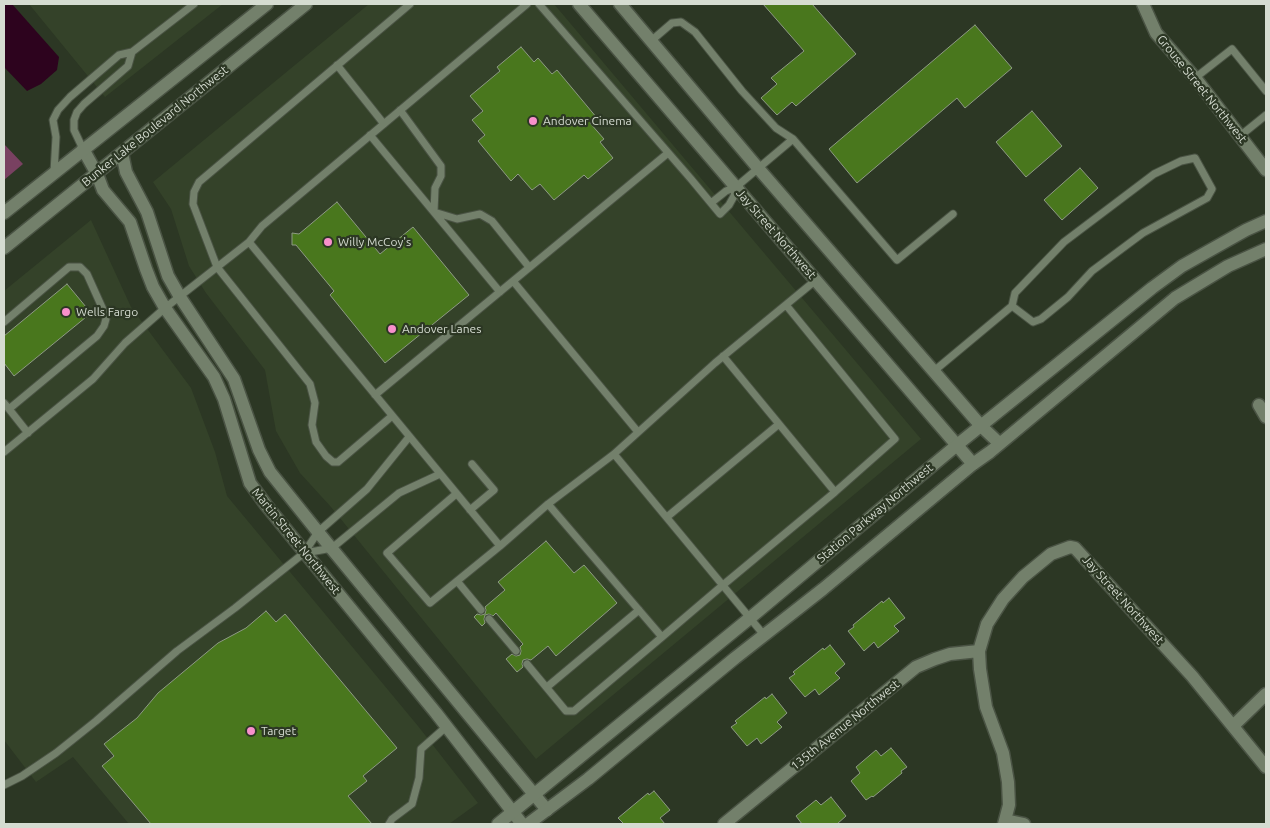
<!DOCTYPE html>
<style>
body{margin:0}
#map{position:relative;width:1270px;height:828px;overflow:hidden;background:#2c3724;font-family:Ubuntu,sans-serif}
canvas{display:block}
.frame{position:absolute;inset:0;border:5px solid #d5dcd1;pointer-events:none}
</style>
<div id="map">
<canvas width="1270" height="828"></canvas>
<div class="frame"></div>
</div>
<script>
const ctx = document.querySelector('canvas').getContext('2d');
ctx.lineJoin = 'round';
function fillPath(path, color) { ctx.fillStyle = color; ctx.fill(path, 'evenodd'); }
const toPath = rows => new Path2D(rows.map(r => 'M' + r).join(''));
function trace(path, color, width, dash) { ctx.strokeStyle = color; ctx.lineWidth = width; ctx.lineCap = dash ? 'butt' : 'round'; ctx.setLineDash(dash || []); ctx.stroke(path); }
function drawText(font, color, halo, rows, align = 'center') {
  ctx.font = font + ' Ubuntu,sans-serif'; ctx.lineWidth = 4.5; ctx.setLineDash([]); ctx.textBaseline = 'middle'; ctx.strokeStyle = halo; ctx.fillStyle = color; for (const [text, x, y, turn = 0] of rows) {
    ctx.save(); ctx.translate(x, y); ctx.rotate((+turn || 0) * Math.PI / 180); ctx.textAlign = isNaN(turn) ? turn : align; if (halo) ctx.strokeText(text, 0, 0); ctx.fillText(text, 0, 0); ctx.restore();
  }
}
fillPath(toPath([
 [29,4,223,4,105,97],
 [369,4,554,4,921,439,536,759,331,507,300,473,276,431,265,370,206,293,189,266,171,209,153,182],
 [91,220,131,307,191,388,215,452,227,496,418,726,478,803,449,824,129,824,73,757,36,782,4,740,4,291]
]), '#344229');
fillPath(toPath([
 [4,144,23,164,4,180]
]), '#794161');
fillPath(toPath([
 [4,4,12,4,59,57,57,70,41,84,27,91,4,67]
]), '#2d031e');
const building = toPath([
 [763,4,812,4,856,54,796,106,792,102,777,115,761,98,777,84,771,78,804,51,763,4],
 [975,25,1012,68,965,108,957,98,857,183,829,149,975,25],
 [521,47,534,62,538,58,552,74,557,70,597,118,590,123,604,139,600,142,613,158,588,179,584,175,554,200,540,184,532,190,518,174,511,181,478,141,485,135,472,120,483,111,470,96,500,71,497,67,521,47],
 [1032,111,1062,146,1026,177,996,142,1032,111],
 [1080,168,1098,188,1062,220,1044,200,1080,168],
 [337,202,380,254,413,227,469,295,385,363,330,295,334,291,296,245,292,245,292,233,299,234,337,202],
 [67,284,91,313,14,376,4,363,4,336,67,284],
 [546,541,574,573,584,565,617,603,556,656,548,646,531,660,527,659,523,660,522,664,523,667,517,672,506,659,512,654,516,656,520,655,521,651,520,647,523,644,496,613,493,616,489,614,485,615,484,619,485,623,482,626,474,617,477,614,481,615,485,614,486,610,485,607,505,590,498,582,546,541],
 [889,598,905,618,894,626,899,631,878,648,874,642,864,651,848,631,854,627,853,625,882,601,883,603,889,598],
 [266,611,276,622,285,614,397,748,363,776,367,781,348,796,372,824,151,824,102,766,114,756,104,744,137,718,158,693,218,643,246,628,266,611],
 [830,645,845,664,835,673,840,678,819,695,815,689,805,697,789,678,795,674,793,672,823,648,824,650,830,645],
 [772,694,787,713,777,722,782,727,761,744,757,738,747,746,731,727,737,723,735,721,765,697,766,699,772,694],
 [891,748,907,767,901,771,902,773,873,797,872,796,866,800,851,781,860,773,856,767,876,750,881,756,891,748],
 [654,791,670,810,660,818,665,824,624,824,618,818,648,793,649,795,654,791],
 [831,797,846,816,837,824,802,824,796,816,816,800,821,805,831,797]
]);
fillPath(building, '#49771d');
trace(building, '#8d9a84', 1);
const lane = toPath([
 [539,4,691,179,720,214,729,205,734,196,736,187,726,191,711,203],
 [651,41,672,23,681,22,695,32,742,91,776,128,793,139],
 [337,65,384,124],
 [1195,78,1232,49,1266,91],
 [400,110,441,166,441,176,435,188,434,212,457,219,480,214,492,221,529,267],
 [370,135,500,292],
 [1240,136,1266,115],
 [83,149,74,130,74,120,77,112,84,104,128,66,132,52],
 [54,172,56,137,53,120,58,110,70,97,119,55,132,52,194,4],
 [736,187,793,139,897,260,953,214],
 [249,242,262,226,527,4],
 [513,281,668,153],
 [4,322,69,267,80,267,87,274,105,314,106,319,104,326,97,336,9,409,28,433],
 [723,356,835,492,895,439,786,305],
 [934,371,1012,306,1015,293,1064,242,1154,174,1181,161,1195,158,1212,189,1207,198,1143,233,1092,271,1068,297,1041,319,1033,322,1012,306],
 [375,395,513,281,638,432],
 [4,403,9,409],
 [392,416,338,462,333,462,326,456,316,442,312,425,315,403,310,384,217,267,193,204,194,192,199,182,410,4],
 [4,452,93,379,125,343,165,308,249,242,500,546,548,504,614,454,715,363,816,280],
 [614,454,764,635],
 [456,494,387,553,430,603,500,546],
 [548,504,662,637,723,585,835,492],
 [470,510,494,490,472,464],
 [667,517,779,424],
 [305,553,332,548,399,493,440,474],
 [457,581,481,610],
 [489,619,516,651],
 [527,664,566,711,574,711,662,637],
 [547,687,639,610],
 [4,785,22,776,56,753,96,721,177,651,235,608,304,553,318,532,367,489,409,437],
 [389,824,392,819,412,804,419,778,421,749,446,727]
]);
const street = toPath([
 [579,4,973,464],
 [620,4,758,168,981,426,999,443],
 [1143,4,1156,33,1196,79,1266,170],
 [83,149,97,174,103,190,130,222,146,269,153,287,165,308,214,377,224,399,250,483,266,505,436,713,522,824],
 [122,153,126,172,147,212,168,276,180,297,234,379,259,450,270,472,318,532,547,810],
 [1259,405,1266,417],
 [1233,726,1266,694],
 [1005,820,1024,824],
 [724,824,916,667,935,659,950,654,979,651],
 [1004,824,1009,805,1008,782,1003,753,986,707,980,669,979,651,987,624,1003,599,1023,577,1051,554,1070,547,1075,548,1192,676,1266,767]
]);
const secondary = toPath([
 [4,213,267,4],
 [4,248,306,4],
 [498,824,750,618,957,445,1152,288,1182,266,1246,230,1266,221],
 [528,824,588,779,735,658,823,589,973,464,990,452,1175,298,1228,266,1266,249]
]);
trace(lane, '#4a5344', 9);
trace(street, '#4a5344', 15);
trace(secondary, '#4a5344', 15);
trace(lane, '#73806b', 7);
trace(street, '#73806b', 12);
trace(secondary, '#73806b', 12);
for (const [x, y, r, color] of [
 [533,121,5,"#f890cb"],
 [328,242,5,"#f890cb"],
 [66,312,5,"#f890cb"],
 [392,329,5,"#f890cb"],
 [251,731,5,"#f890cb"]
]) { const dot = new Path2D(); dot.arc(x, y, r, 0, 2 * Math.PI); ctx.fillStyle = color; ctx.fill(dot); trace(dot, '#2c3724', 2); }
drawText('12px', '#d5dcd1', '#2c3724', [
 ["Grouse Street Northwest",1202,89,51],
 ["Bunker Lake Boulevard Northwest",155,126,-39],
 ["Jay Street Northwest",776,234,49],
 ["Station Parkway Northwest",875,513,-40],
 ["Martin Street Northwest",296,541,51],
 ["Jay Street Northwest",1123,600,48],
 ["135th Avenue Northwest",845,725,-39]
]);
drawText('12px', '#d5dcd1', '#2c3724', [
 ["Andover Cinema",543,121],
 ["Willy McCoy's",338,242],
 ["Wells Fargo",76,312],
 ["Andover Lanes",402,329],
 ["Target",261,731]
], 'left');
</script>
